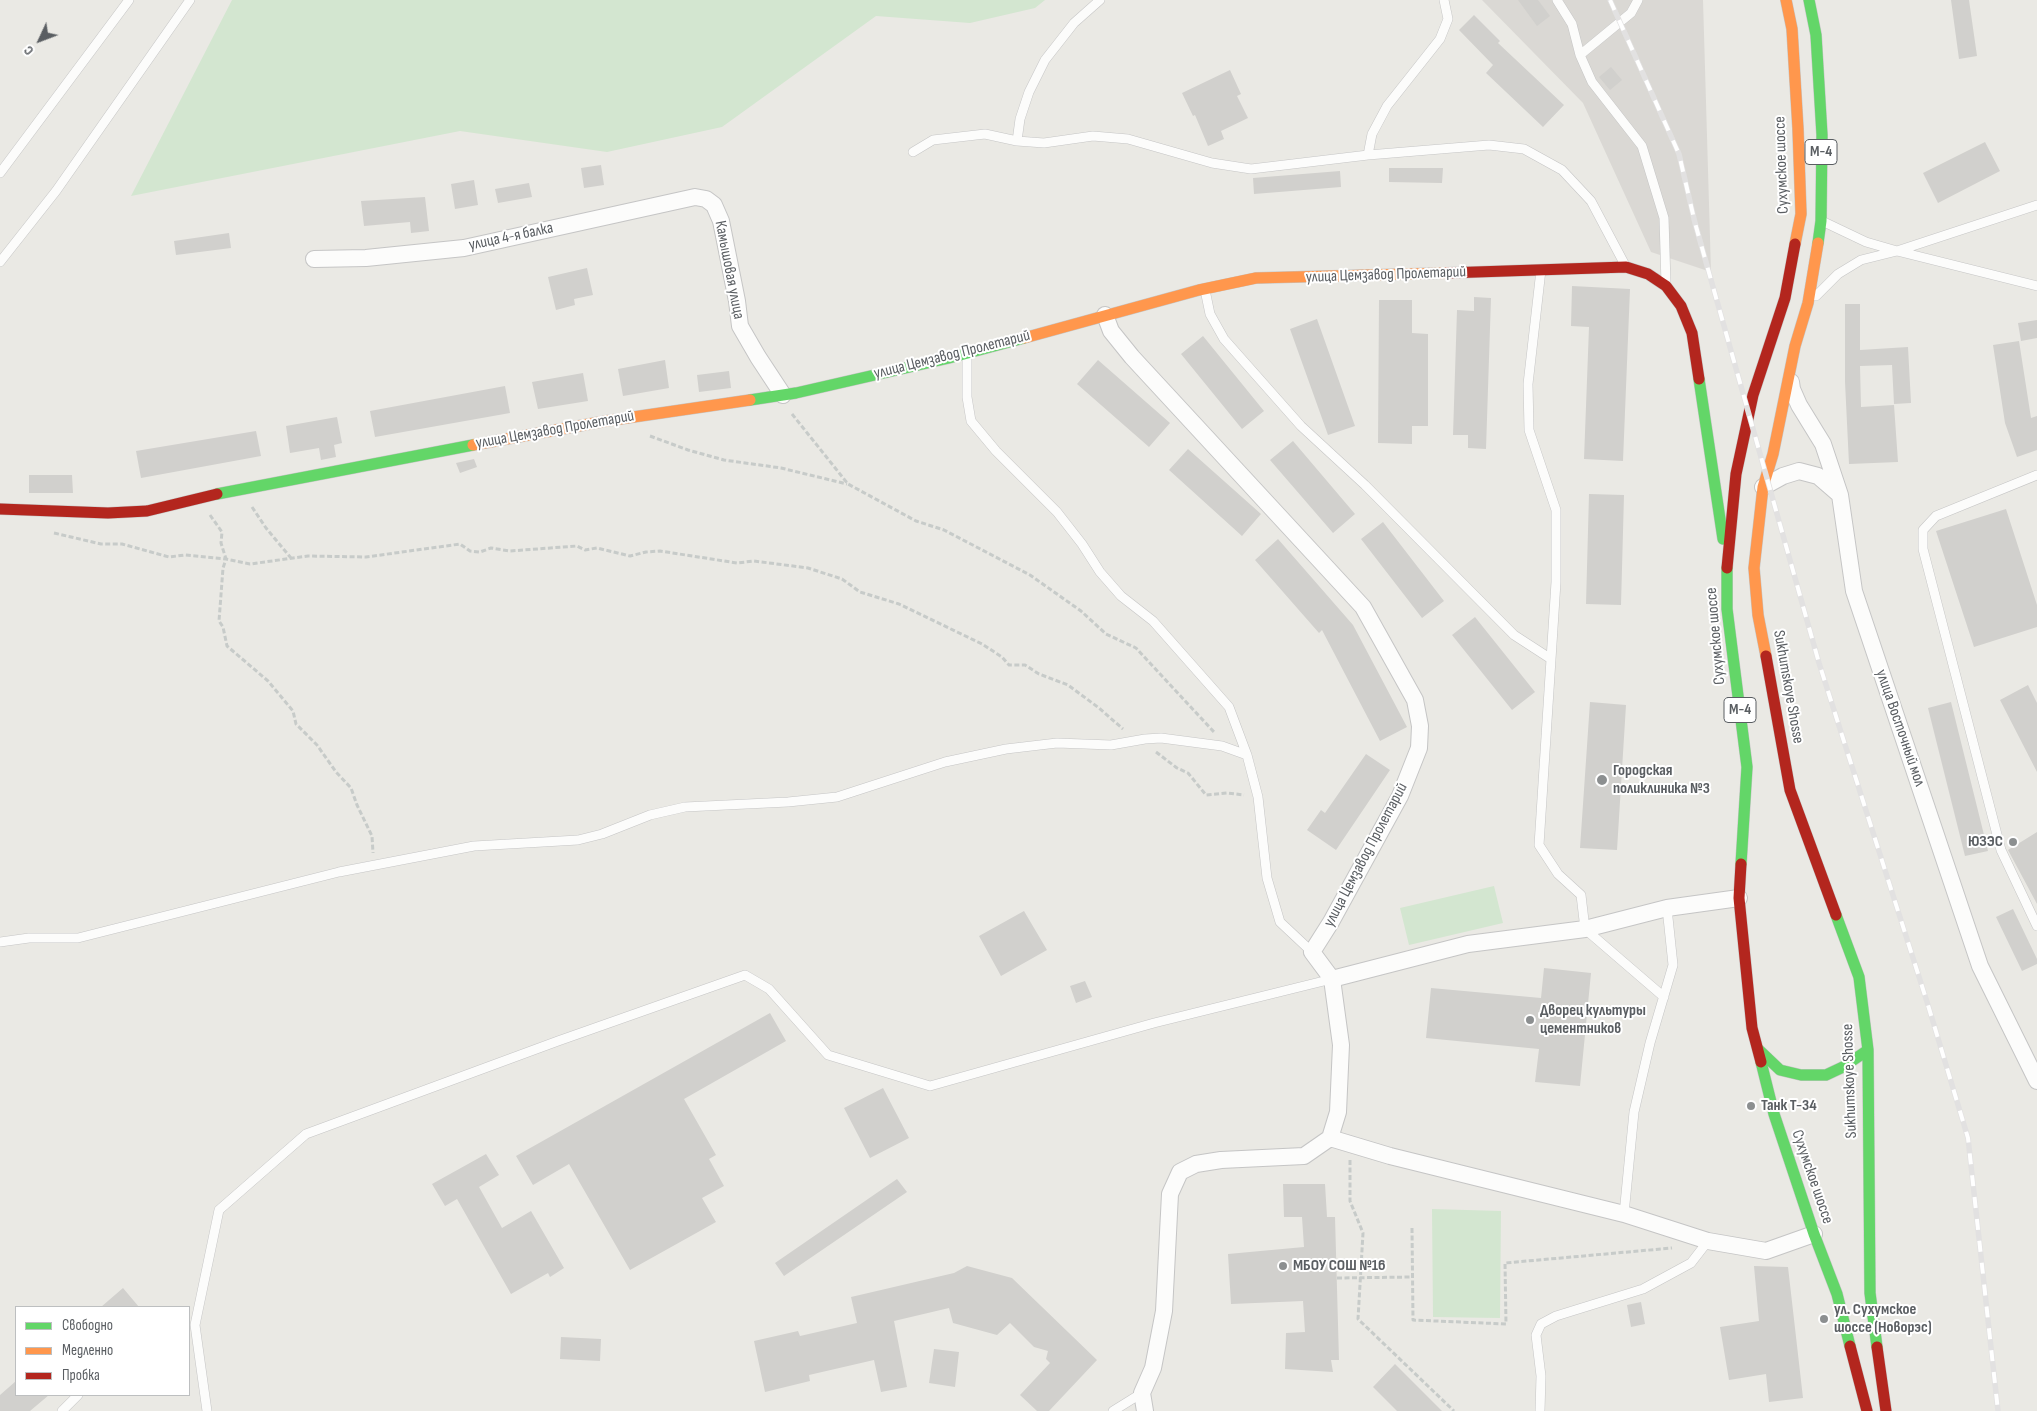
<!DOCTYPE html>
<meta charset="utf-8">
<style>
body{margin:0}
#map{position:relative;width:2037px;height:1411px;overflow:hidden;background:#eae9e4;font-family:"Sofia Sans Condensed",sans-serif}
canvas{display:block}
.legend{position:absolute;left:15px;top:1306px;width:175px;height:90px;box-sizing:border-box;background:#fff;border:1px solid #bdbfc0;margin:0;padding:6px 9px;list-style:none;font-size:15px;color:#5a5e62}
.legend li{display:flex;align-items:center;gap:10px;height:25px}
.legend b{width:25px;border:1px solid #bdbfc0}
.north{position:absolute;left:15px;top:15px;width:50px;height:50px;-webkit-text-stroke:4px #fff;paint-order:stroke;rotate:227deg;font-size:14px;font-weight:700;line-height:20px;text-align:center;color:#5a5e62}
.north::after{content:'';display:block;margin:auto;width:18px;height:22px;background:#5a5e62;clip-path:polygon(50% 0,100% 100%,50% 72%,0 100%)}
</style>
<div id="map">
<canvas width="2037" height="1411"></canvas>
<ul class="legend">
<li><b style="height:6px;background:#63d668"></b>Свободно</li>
<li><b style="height:6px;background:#ff974d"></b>Медленно</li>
<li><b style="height:6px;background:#b3261e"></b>Пробка</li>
</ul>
<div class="north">С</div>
</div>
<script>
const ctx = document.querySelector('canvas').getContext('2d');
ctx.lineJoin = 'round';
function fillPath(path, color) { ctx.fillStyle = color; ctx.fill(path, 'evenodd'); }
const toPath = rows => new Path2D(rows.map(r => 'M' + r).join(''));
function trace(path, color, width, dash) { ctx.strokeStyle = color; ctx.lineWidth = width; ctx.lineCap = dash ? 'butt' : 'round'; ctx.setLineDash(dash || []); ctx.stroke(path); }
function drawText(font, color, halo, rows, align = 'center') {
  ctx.font = font + ' "Sofia Sans Condensed",sans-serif'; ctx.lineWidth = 4; ctx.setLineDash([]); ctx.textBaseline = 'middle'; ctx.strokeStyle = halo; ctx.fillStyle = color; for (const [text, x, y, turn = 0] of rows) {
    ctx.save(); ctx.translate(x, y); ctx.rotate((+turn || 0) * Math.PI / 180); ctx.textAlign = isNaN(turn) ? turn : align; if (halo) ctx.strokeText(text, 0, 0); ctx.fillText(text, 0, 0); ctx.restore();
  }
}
fillPath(toPath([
 [1482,0,1703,0,1711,272,1651,252,1583,103]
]), '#dad8d4');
fillPath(toPath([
 [232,0,1045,0,1035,8,970,23,876,16,722,127,607,152,460,131,131,196],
 [1494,886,1503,923,1409,945,1400,908],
 [1432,1209,1501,1211,1500,1318,1433,1317]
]), '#d3e6d0');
fillPath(toPath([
 [1518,0,1538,0,1550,16,1537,26],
 [1951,0,1969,0,1977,56,1959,59],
 [1474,15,1500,41,1498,43,1564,105,1543,127,1486,73,1493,65,1459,30],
 [1611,67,1622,80,1610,90,1599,77],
 [1230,70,1241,94,1237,96,1248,118,1221,131,1224,139,1208,146,1195,115,1193,116,1182,93],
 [1985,142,2000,171,1938,203,1923,173],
 [601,165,604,185,584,188,581,168],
 [1389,168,1443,168,1442,183,1389,182],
 [1340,171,1341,187,1254,194,1253,178],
 [474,180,478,205,455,209,451,184],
 [529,183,532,197,498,203,495,189],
 [425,197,429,231,411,233,410,222,364,226,361,201],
 [229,233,231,248,176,255,174,241],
 [587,268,593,295,574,299,575,305,556,310,548,277],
 [1572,286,1630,289,1623,461,1584,459,1589,327,1571,326],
 [1474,297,1491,298,1486,449,1468,448,1468,435,1453,435,1457,310,1474,311],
 [1379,300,1412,300,1412,333,1428,334,1428,426,1412,426,1412,444,1378,443],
 [1845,304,1860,304,1860,350,1908,347,1911,403,1894,404,1892,365,1860,366,1861,407,1894,405,1898,462,1849,464,1845,382],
 [1317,319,1355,426,1328,435,1290,329],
 [2037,320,2037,338,2021,341,2018,323],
 [1203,336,1264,411,1242,429,1181,354],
 [2019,341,2031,418,2037,416,2037,450,2017,457,2005,423,1993,345],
 [665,360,669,388,623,396,618,369],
 [1098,360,1170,423,1149,447,1077,384],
 [729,371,731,388,699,392,697,375],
 [583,373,588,401,538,409,532,382],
 [505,386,510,413,375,437,370,411],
 [337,417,342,443,334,445,336,457,321,460,319,448,290,453,286,426],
 [256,431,261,456,141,478,136,451],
 [1293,441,1355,514,1333,533,1270,460],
 [1188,449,1261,514,1242,536,1169,470],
 [474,459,477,467,460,473,456,463],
 [29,475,72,475,73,493,29,493],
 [1589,494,1624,495,1621,605,1586,604],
 [2006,509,2037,605,2037,627,1974,647,1936,531],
 [1383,522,1444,601,1422,618,1361,539],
 [1278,539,1353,625,1407,727,1380,741,1322,630,1319,633,1255,560],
 [1475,617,1535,692,1512,710,1452,635],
 [2028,685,2037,703,2037,772,2000,700],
 [1590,702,1626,705,1617,850,1580,848],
 [1951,702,1988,851,1965,856,1928,708],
 [1366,754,1390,770,1336,850,1307,830,1321,810,1325,813],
 [2037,832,2037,904,2008,850],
 [2013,909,2037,959,2037,964,2022,971,1996,917],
 [1024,911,1047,950,1001,976,979,936],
 [1544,968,1591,973,1580,1086,1535,1082,1539,1049,1426,1038,1431,988,1541,998],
 [1085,981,1092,997,1076,1003,1070,986],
 [770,1013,786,1041,684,1099,716,1155,709,1159,724,1186,702,1198,716,1222,630,1270,569,1164,533,1185,516,1156],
 [883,1088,909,1138,870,1158,844,1108],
 [486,1154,499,1175,479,1187,502,1228,531,1211,564,1268,550,1277,548,1273,511,1294,457,1199,445,1206,432,1184],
 [897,1179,907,1192,784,1276,775,1263],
 [1283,1184,1325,1184,1327,1217,1335,1217,1339,1360,1331,1360,1333,1372,1285,1369,1286,1333,1305,1332,1303,1301,1231,1304,1228,1254,1304,1247,1302,1217,1284,1217],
 [967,1266,1012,1278,1097,1360,1049,1411,1037,1411,1020,1395,1050,1363,1046,1359,1048,1351,1034,1347,1010,1323,997,1335,953,1323,949,1308,894,1321,907,1387,881,1392,874,1360,809,1375,810,1381,765,1392,754,1341,798,1331,800,1336,857,1323,851,1297,954,1273],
 [1754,1266,1788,1267,1803,1398,1769,1402,1766,1374,1729,1380,1720,1327,1759,1321],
 [123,1288,139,1307,101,1307],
 [1641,1302,1645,1324,1631,1327,1627,1305],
 [561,1337,601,1339,600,1361,560,1359],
 [934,1349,959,1352,955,1387,929,1383],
 [1395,1364,1442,1411,1397,1411,1373,1387],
 [16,1381,16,1395,49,1395,30,1411,0,1411,0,1395]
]), '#d1d0cd');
const lane = toPath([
 [1557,0,1572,24,1580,55,1592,82,1642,146,1664,218,1666,284],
 [1580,55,1631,13,1638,0],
 [1017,141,1020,119,1029,92,1045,60,1074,23,1100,0],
 [913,152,933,140,985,134,1017,141,1044,143,1093,136,1128,139,1212,163,1251,169,1368,155,1489,145,1524,149,1562,170,1591,201,1625,265],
 [1368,155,1372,134,1387,106,1440,39,1448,19,1444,0],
 [0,173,129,0],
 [1824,222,1866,242,1897,251,2037,205],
 [0,262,56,191,190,0],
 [1541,270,1528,384,1529,430,1556,510,1556,582,1539,845,1558,874,1581,895,1585,929,1664,997],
 [1205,290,1210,314,1224,339,1301,426,1365,485,1514,635,1551,659],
 [1816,296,1838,274,1861,260,1897,251,2037,286],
 [967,353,967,397,971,421,996,451,1057,512,1082,544,1100,572,1121,596,1153,621,1229,707,1247,755,1258,797,1267,878,1280,922,1312,952],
 [2037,475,1936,516,1923,530,1923,549,2001,850,2037,926],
 [0,942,29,938,78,938,339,872,474,846,578,840,602,834,650,815,685,807,788,802,837,797,945,762,1006,749,1057,743,1111,745,1145,739,1161,738,1222,746,1247,755],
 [1624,1214,1634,1112,1650,1043,1673,965,1667,908],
 [62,1411,78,1395],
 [207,1411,195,1325,219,1210,306,1134,558,1041,745,975,769,989,828,1055,930,1086,1154,1023,1332,979],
 [1113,1411,1142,1393],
 [1540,1411,1541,1376,1536,1335,1541,1324,1556,1316,1643,1289,1691,1263,1708,1241]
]);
const street = toPath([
 [314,259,366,258,464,248,695,197,706,199,714,205,721,221,737,301,740,326,758,357,783,395],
 [1105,315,1111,331,1132,357,1363,607,1415,700,1420,726,1419,748,1400,796,1331,922,1312,952,1332,979,1341,1045,1338,1112,1330,1138],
 [1791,382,1792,389,1799,405,1823,444,1840,495,1854,591,1980,966,2037,1081],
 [1763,487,1783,476,1799,471,1818,476,1840,495],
 [1332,979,1468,944,1585,929,1667,908,1739,898],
 [1330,1138,1390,1156,1624,1214,1708,1241,1766,1251,1814,1234],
 [1145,1411,1142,1393,1153,1368,1164,1311,1170,1194,1180,1172,1196,1164,1221,1160,1304,1156,1330,1138]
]);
const fast = toPath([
 [1809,0,1816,35,1822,135,1821,221,1818,243],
 [1699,379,1723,539],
 [750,400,796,393,949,358,1024,338],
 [217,494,473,445],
 [1727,568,1727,609,1747,767,1741,864],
 [1836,915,1859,977,1868,1050,1870,1293,1877,1347],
 [1758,1049,1780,1070,1801,1075,1826,1075,1843,1067,1868,1050],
 [1761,1062,1774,1114,1814,1234,1837,1294,1850,1346]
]);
const slow = toPath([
 [1786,0,1792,29,1798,129,1801,214,1795,244],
 [1024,338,1199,290,1256,278,1446,273],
 [473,445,606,421,750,400],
 [1766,656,1758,615,1754,568,1763,487,1773,454,1795,346,1808,303,1818,243]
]);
const jam = toPath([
 [1446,273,1626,267,1648,274,1666,286,1681,306,1692,333,1699,379],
 [0,509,108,513,147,511,217,494],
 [1727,568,1736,474,1753,395,1785,298,1795,244],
 [1766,656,1790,790,1836,915],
 [1741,864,1739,898,1752,1028,1761,1062],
 [1850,1346,1867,1411],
 [1877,1347,1886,1411]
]);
trace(lane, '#c5c5c5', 10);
trace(street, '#c5c5c5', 18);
trace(fast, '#c5c5c5', 12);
trace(slow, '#c5c5c5', 12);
trace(jam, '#c5c5c5', 12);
trace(toPath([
 [792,414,848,484,916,521,944,530,1030,575,1081,611,1106,634,1136,648,1214,732],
 [650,436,688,450,724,460,781,468,847,484],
 [252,507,266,528,291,558],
 [210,515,222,532,221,543,226,559,223,568,219,621,223,627,227,646,268,681,293,711,296,724,317,745,336,772,351,788,357,805,372,836,373,853],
 [54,533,101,544,122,544,169,557,185,555,226,559,250,564,308,556,366,557,460,544,470,551,480,552,491,548,510,551,577,546,585,550,597,548,630,556,646,552,660,551,737,563,754,561,808,568,842,579,860,592,899,604,982,644,1002,657,1009,665,1025,665,1039,674,1068,685,1099,708,1123,729],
 [1156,752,1177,768,1188,773,1206,795,1227,793,1244,795],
 [1350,1160,1350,1201,1363,1233,1358,1319,1454,1411],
 [1412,1228,1413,1320,1506,1324,1505,1263,1672,1248],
 [1337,1278,1412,1277]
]), '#c7cbc9', 3, [5, 2.5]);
trace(lane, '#fcfcfb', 9);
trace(street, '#fcfcfb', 16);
trace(fast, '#63d668', 11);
trace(slow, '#ff974d', 11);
trace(jam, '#b3261e', 11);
const rail = toPath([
 [1610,0,1679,154,1695,223,1819,663,1928,1005,1968,1138,1998,1411]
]);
trace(rail, '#e2e1e1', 5.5);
trace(rail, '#fff', 4, [11]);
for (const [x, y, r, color] of [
 [1602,780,6,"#8c8f90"],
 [2013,842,5,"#8c8f90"],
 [1530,1020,5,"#8c8f90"],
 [1751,1106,5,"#8c8f90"],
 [1283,1266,5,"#8c8f90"],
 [1824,1319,5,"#8c8f90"]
]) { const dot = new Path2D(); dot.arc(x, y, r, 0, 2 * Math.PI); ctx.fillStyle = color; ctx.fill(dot); trace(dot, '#fff', 2); }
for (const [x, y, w] of [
 [1821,152,32],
 [1740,710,32]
]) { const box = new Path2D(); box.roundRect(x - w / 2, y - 12.5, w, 25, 4); ctx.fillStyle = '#fff'; ctx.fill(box); trace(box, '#5a5e62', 1); }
drawText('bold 15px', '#5a5e62', null, [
 ["М-4",1821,152],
 ["М-4",1740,710]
]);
drawText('16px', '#5a5e62', '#fff', [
 ["Сухумское шоссе",1782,165,-92],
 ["улица 4-я балка",511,237,-12],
 ["Камышовая улица",729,270,79],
 ["улица Цемзавод Пролетарий",1386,275,-2],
 ["улица Цемзавод Пролетарий",952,355,-14],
 ["улица Цемзавод Пролетарий",555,430,-10],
 ["Сухумское шоссе",1716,636,-95],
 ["Sukhumskoye Shosse",1788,687,80],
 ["улица Восточный мол",1900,728,71],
 ["улица Цемзавод Пролетарий",1366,855,-62],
 ["Sukhumskoye Shosse",1850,1081,-92],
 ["Сухумское шоссе",1812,1177,71]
]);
drawText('bold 16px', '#5a5e62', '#fff', [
 ["Городская",1613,771],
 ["поликлиника №3",1613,789],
 ["ЮЗЭС",2003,842,"right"],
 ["Дворец культуры",1540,1011],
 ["цементников",1540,1029],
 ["Танк Т-34",1761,1106],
 ["МБОУ СОШ №16",1293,1266],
 ["ул. Сухумское",1834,1310],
 ["шоссе (Новорэс)",1834,1328]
], 'left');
</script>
